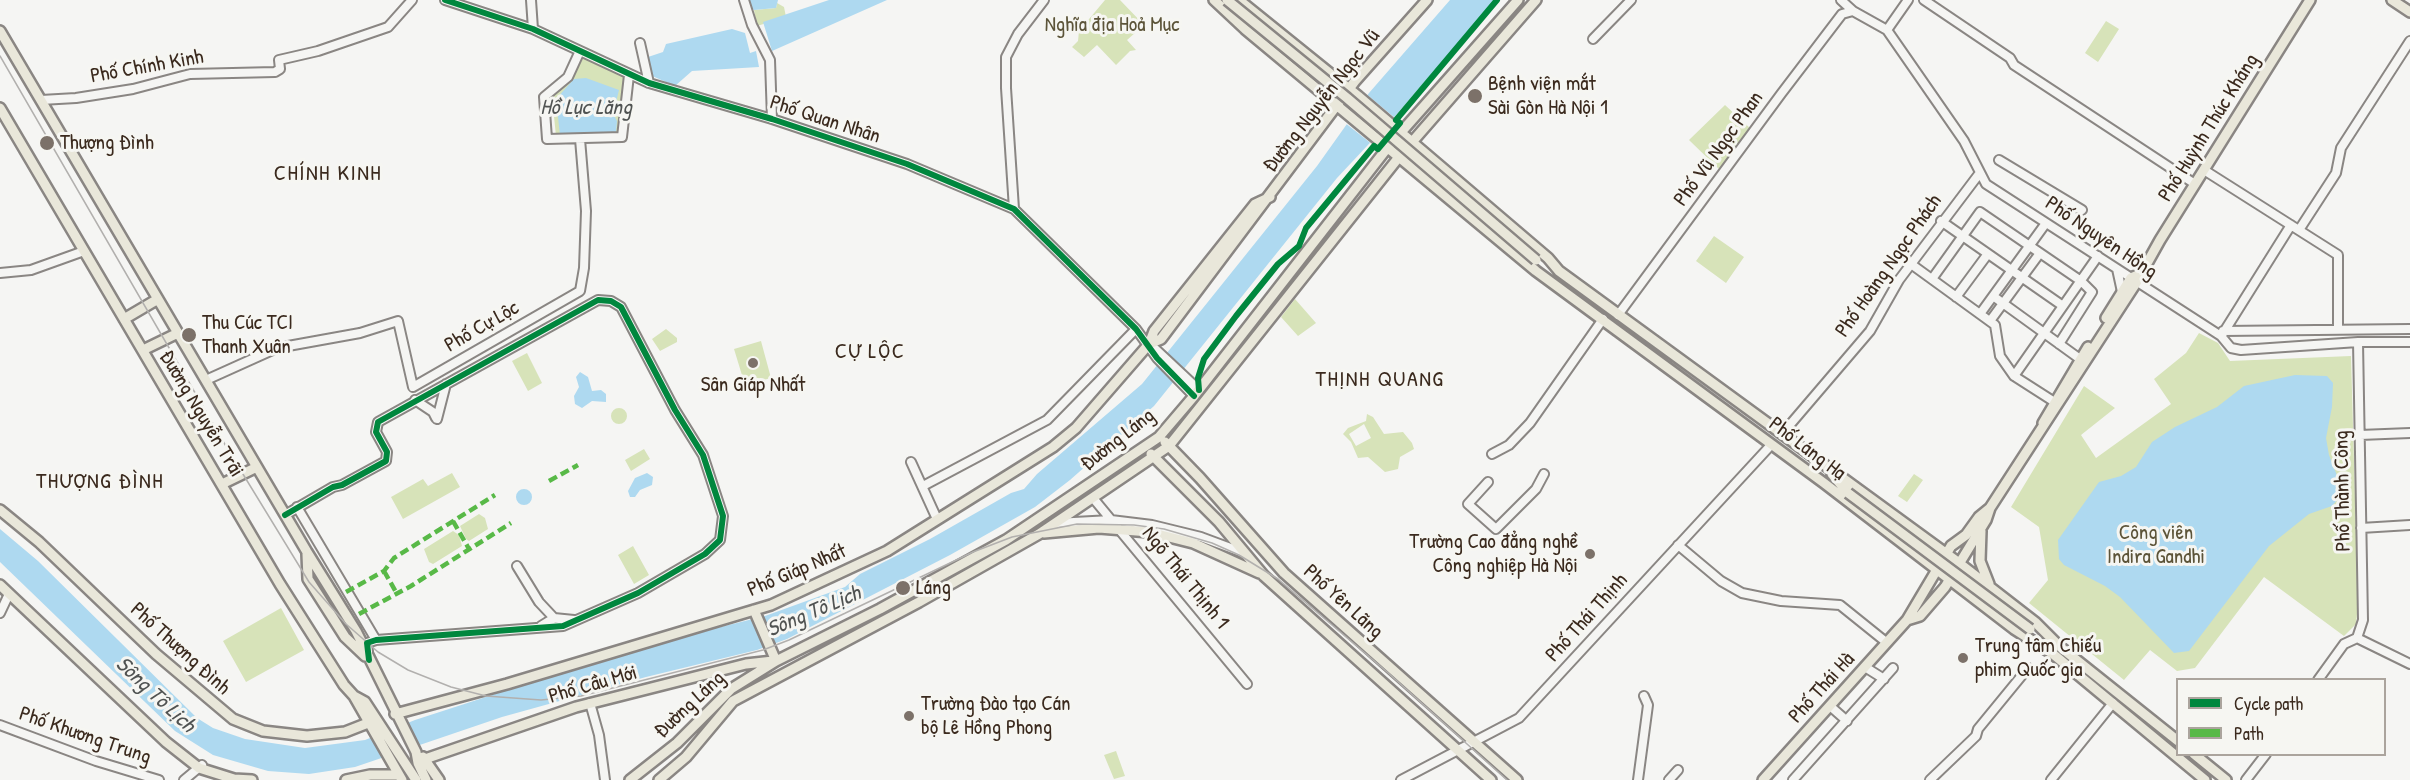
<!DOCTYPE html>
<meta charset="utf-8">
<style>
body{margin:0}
#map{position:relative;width:2410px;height:780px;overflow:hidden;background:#f5f5f3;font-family:"Patrick Hand",sans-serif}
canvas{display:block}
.legend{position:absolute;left:2176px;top:678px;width:210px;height:78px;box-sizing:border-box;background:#f6f6f2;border:2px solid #aba49d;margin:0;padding:8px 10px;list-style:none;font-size:18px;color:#3b2a1e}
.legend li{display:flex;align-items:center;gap:12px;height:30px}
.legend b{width:30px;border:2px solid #aba49d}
</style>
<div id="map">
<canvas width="2410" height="780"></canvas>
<ul class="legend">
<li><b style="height:8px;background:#00873e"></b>Cycle path</li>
<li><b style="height:8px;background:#58b947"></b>Path</li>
</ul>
</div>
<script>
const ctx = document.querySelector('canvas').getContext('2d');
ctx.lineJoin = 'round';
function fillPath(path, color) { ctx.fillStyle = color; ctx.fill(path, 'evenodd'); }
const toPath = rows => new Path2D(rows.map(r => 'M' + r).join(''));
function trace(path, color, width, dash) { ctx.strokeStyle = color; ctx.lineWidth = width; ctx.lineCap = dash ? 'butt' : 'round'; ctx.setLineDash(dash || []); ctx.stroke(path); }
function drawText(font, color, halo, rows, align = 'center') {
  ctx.font = font + ' "Patrick Hand",sans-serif'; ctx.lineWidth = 6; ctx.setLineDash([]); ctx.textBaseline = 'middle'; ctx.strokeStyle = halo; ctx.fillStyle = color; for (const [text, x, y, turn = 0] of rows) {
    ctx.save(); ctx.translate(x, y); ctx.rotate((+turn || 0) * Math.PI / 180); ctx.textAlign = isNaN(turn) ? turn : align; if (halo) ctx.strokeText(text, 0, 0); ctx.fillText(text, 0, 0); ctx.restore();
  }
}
fillPath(toPath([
 [1105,0,1120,0,1144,25,1127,40,1136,50,1130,51,1116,65,1097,45,1084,57,1072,47,1078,41,1079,31],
 [777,3,784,7,786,17,757,26,754,10,776,8],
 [2106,21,2119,29,2098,62,2085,53],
 [581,55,626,78,621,136,556,136,552,97,571,77],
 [1725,105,1751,129,1722,172,1689,140],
 [1714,236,1744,257,1726,283,1696,261],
 [1295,299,1316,323,1298,336,1281,317],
 [666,329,677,338,677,342,660,351,652,339],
 [2199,333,2218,343,2230,361,2351,356,2358,604,2356,624,2344,636,2264,577,2195,668,2177,671,2150,650,2124,680,2029,603,2048,580,2039,527,2011,507,2084,386,2115,408,2081,435,2096,458,2171,404,2154,379,2186,353],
 [761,341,771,378,745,385,734,349],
 [527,353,542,383,528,391,512,361],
 '611 416a8 8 0 1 1 16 0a8 8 0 1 1-16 0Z',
 [1367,414,1373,417,1384,434,1403,432,1412,443,1414,449,1400,457,1398,469,1385,472,1368,457,1358,458,1351,442,1343,434,1348,428,1366,421],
 [1364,424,1371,438,1356,446,1349,434],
 [644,449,650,459,631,471,625,460],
 [452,473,460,487,403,519,391,497,423,479,428,486],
 [1914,474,1923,480,1907,502,1898,496],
 [479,514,485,518,488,529,469,541,466,539,460,526],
 [453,531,459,535,462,546,433,564,429,562,424,549],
 [633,546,649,575,634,584,618,555],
 [281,608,304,650,246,682,223,641],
 [1116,751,1125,776,1114,779,1104,755]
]), '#d7e3b9');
fillPath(toPath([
 [750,0,778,0,776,8,754,10,749,6],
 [829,0,887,0,772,51,763,22],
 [1450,0,1495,0,1397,114,1337,178,1154,406,1070,480,1035,507,950,555,787,639,757,650,646,677,502,717,355,767,309,774,268,771,213,755,175,731,0,562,0,529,38,561,197,718,213,728,245,739,305,748,365,740,415,720,640,647,765,616,845,587,860,574,930,539,1011,493,1024,489,1037,474,1142,384,1317,166,1369,93],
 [732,29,745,33,750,53,756,51,759,67,692,71,675,86,650,75,648,57,663,52,666,44],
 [586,78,619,90,613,114,617,121,616,132,560,135,556,99,574,79],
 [580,372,588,377,592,391,601,390,606,394,606,402,592,401,582,408,575,404,574,396,579,387,576,377],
 [2295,375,2327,376,2333,383,2332,407,2326,438,2329,455,2338,478,2337,500,2332,506,2309,514,2269,546,2189,651,2174,653,2120,597,2105,586,2064,565,2059,559,2058,540,2099,482,2121,476,2136,467,2152,442,2175,427,2217,407,2244,386],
 [647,473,653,477,652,485,640,490,635,497,630,497,628,491,635,478],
 '516 497a8 8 0 1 1 16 0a8 8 0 1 1-16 0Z'
]), '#aed9f0');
fillPath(toPath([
 [1365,93,1395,118,1373,145,1344,122],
 [400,723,414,749,389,758,375,735]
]), '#f5f5f3');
const minor = toPath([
 [445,0,533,29,649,83,772,119,907,164,1014,209,1136,329,1157,358,1194,396],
 [531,0,533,29],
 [744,0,752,25,770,60,772,119],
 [1841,0,1853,11,1887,30,1964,141,1986,184,2221,336,2231,348,2241,350,2358,342,2410,342],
 [1924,0,2010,58,2014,65,2195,184],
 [1887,30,1908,0],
 [1593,39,1631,0],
 [640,43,649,83],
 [579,53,568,77,544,97,547,139,622,137,629,75],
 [41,100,76,98,133,89,190,74,275,72,280,69,279,60,318,51,388,27,412,0],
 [1999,160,2082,210],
 [2204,170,2338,255,2338,328],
 [1014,209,1006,88,1006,57,1018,34,1044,0],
 [1941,221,2063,306],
 [2299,230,2336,173,2341,148,2410,41],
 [1911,264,1995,325,2000,356,2014,376,2053,401],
 [2117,269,2122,292],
 [0,273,31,270,84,251],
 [1932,279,1980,212,2081,281,2092,292,2059,344],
 [1993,296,2080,359],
 [1956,297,1987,255],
 [1980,314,2046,223],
 [1618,315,1781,94,1842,14,1853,11],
 [1990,321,2040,253],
 [2223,331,2410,329],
 [2222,335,2291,225],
 [1151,345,1199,390],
 [2014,376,2098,256],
 [206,380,277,348,360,333,398,321,413,387,580,291,584,268,586,211,580,139],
 [415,400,433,412,436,418],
 [437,419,446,384],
 [1782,434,1870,331,1899,280,1979,174],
 [2360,435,2410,433],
 [1492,454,1509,445,1530,423,1603,319],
 [911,462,937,519],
 [1488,482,1468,504,1496,529,1536,489,1544,474],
 [923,486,1047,420,1136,329],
 [1093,498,1247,684],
 [297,507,376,640],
 [285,515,333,487,342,485,386,461,387,452,376,432,378,422,598,300,611,301,621,307,675,410,703,455,723,516,720,540,705,554,638,593,563,626,376,640,367,643,368,652],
 [1056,523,1111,520,1152,525,1201,537,1244,553],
 [2361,528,2410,525],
 [1678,545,1721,581,1742,593,1781,601,1840,605,1886,642],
 [517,566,539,602,554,618],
 [0,613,9,594],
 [541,626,554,618,574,620],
 [2357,638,2410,664],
 [1865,667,1884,679],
 [2318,680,2344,644,2357,638,2363,620,2358,342],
 [590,703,599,735,605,780],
 [1830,706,1847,721],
 [0,725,96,761,159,780],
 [184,780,202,765],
 [1401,780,1519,718,1771,445],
 [1638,780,1648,705,1644,696],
 [1669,780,1678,770],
 [1793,780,1893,668],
 [1930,780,1976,736,1978,729,2028,668],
 [2051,780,2113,703],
 [2246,780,2266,754]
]);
const major = toPath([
 [1214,0,1245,29,1536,271,1824,483,2014,629,2053,654,2205,780],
 [1239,0,1358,96,1548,258,1559,271,1959,563,2035,622,2059,646,2178,741],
 [2392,0,2410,12],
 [0,31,307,552,356,631,416,752,418,763,426,780],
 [0,108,280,584,344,685,354,696,402,780],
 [2106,318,2131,278,2138,275],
 [124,319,158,299],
 [1149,344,1161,339,1355,81,1427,0],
 [143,350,178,333],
 [2043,423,2088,347],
 [1165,442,1200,478,1284,573,1517,780],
 [1151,454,1219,522,1264,576,1491,780],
 [1832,474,1848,493],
 [222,484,257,467],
 [0,510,39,542,156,654,233,719,263,731,307,736,345,732,368,723],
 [1981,531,1980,561,1989,584],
 [1044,533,1099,528,1149,532,1193,543,1259,573],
 [307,554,308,579,345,637,365,656],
 [0,585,166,742,199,768,234,779,252,780],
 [754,610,776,661],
 [1907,620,1920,616,1945,587,1986,520,1990,508,2136,283,2160,240,2310,0],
 [354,696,365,702,416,780],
 [395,714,507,684,771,605,887,551,1053,447,1076,428,1149,344,1154,331,1255,204,1270,197],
 [2194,754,2226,780],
 [423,757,439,780],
 [425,759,576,707,746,664,773,661],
 [346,780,370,775,398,775],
 [630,780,677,743,731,689,776,661,880,609,1006,540,1159,437,1194,396,1388,147,1518,0],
 [659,780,686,757,733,701,919,602,1039,534,1169,446,1399,157,1536,0],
 [1763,780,1907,620,1951,546,1966,535,1979,517,1990,508]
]);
trace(minor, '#8a8683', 12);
trace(major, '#8a8683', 14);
trace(minor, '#f5f5f3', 8);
trace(major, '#e9e7da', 9);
trace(toPath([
 [0,56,227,448,309,582,346,624,378,652,408,670,451,687,486,696,541,700,581,696,763,650,789,640,973,552,1012,537,1077,524,1134,525,1164,529,1212,543,1239,555,1278,579,1386,671,1507,780]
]), '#b2b0ae', 1.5);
const majorBridge = toPath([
 [1227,0,1347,98,1536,260],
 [1848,493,2030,629]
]);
trace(majorBridge, '#8a8683', 14, []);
trace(majorBridge, '#e9e7da', 9);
trace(toPath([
 [549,481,578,465],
 [453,521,469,549],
 [384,571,396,592],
 [346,592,384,571,394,558,495,495],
 [359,614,411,586,511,523]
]), '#58b947', 4.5, [9, 4.5]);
trace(toPath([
 [445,0,533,29,649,83,772,119,907,164,1014,209,1136,329,1157,358,1194,396],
 [1199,390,1198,378,1204,359,1236,316,1278,264,1299,246,1306,228,1374,146,1378,149,1400,123,1396,120,1497,0],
 [285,515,333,487,342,485,386,461,387,452,376,432,378,422,598,300,611,301,621,307,675,410,703,455,723,516,720,540,705,554,638,593,563,626,376,640,367,643,369,660]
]), '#00873e', 6);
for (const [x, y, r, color] of [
 [1475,96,8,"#7c7169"],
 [47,143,8,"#7c7169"],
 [189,335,8,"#7c7169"],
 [753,363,6,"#7c7169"],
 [1590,554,6,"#7c7169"],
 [903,588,8,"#7c7169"],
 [1963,658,6,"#7c7169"],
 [909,716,6,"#7c7169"]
]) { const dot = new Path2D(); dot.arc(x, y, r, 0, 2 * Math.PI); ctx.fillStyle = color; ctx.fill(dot); trace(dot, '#f6f6f2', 2); }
drawText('21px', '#5c5439', '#f6f6f2', [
 ["Nghĩa địa Hoả Mục",1112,25],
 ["Công viên",2156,533],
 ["Indira Gandhi",2156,557]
]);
drawText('21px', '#3b2a1e', '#f6f6f2', [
 ["Phố Chính Kinh",147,67,-10],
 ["Đường Nguyễn Ngọc Vũ",1322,101,-52],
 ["Phố Quan Nhân",825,120,18],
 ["Phố Huỳnh Thúc Kháng",2209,128,-58],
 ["Phố Vũ Ngọc Phan",1719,149,-54],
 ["Phố Nguyên Hồng",2101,238,34],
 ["Phố Hoàng Ngọc Phách",1889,266,-55],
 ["Phố Cự Lộc",482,327,-30],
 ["Đường Nguyễn Trãi",201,414,59],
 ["Đường Láng",1118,440,-38],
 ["Phố Láng Hạ",1807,449,37],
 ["Phố Thành Công",2343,491,-91],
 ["Phố Giáp Nhất",797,571,-23],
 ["Ngõ Thái Thịnh 1",1185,578,51],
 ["Phố Yên Lãng",1343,602,42],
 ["Phố Thái Thịnh",1587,618,-48],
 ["Phố Thượng Đình",180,649,42],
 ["Phố Cầu Mới",593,685,-16],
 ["Phố Thái Hà",1822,688,-48],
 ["Đường Láng",690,705,-43],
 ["Phố Khương Trung",85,736,19]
]);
drawText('21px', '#3b2a1e', '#f6f6f2', [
 ["Bệnh viện mắt",1488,84],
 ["Sài Gòn Hà Nội 1",1488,108],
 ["Thượng Đình",60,143],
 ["Thu Cúc TCI",202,323],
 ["Thanh Xuân",202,347],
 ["Sân Giáp Nhất",753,385,"center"],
 ["Trường Cao đẳng nghề",1578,542,"right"],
 ["Công nghiệp Hà Nội",1578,566,"right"],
 ["Láng",916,588],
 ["Trung tâm Chiếu",1975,646],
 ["phim Quốc gia",1975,670],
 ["Trường Đào tạo Cán",921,704],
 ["bộ Lê Hồng Phong",921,728]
], 'left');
drawText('italic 22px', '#505352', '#f6f6f2', [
 ["Hồ Lục Lăng",586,108],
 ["Sông Tô Lịch",814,612,-23],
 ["Sông Tô Lịch",155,695,43]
]);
ctx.letterSpacing = '1.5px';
drawText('22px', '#3b2a1e', '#f6f6f2', [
 ["CHÍNH KINH",328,174],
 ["CỰ LỘC",870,352],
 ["THỊNH QUANG",1380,380],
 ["THƯỢNG ĐÌNH",100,482]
]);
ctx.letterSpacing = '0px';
</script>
